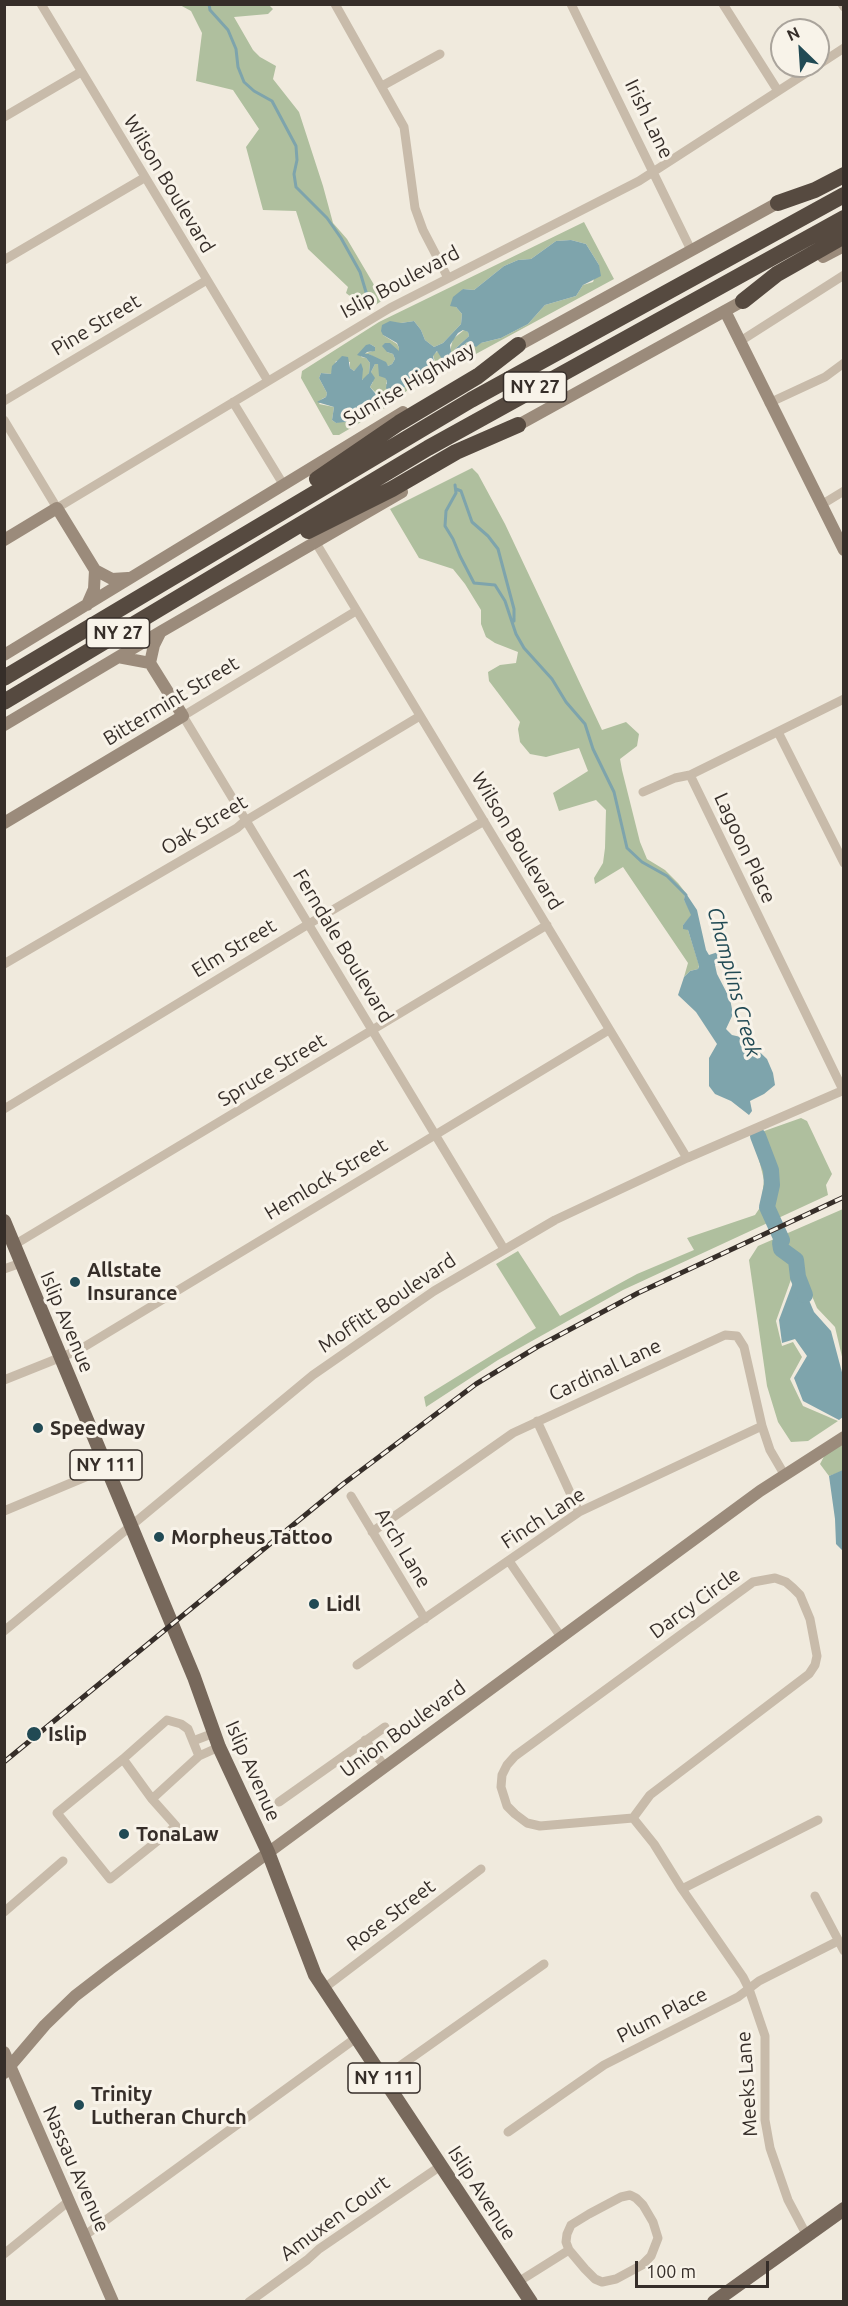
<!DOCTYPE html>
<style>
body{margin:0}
#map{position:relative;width:848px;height:2306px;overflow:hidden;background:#f0eadd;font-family:Ubuntu,sans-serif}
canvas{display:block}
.frame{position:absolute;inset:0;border:6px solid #362e29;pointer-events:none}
.north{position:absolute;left:770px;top:18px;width:60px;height:60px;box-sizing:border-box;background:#f8f3e9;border:2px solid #aaa49c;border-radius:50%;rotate:335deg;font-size:16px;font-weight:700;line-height:24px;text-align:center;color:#362e29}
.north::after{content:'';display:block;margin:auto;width:21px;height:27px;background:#214a54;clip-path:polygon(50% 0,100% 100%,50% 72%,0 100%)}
.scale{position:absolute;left:635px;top:2261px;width:134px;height:27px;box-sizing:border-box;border:3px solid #362e29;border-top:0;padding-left:8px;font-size:18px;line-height:21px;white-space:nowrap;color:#362e29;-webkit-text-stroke:4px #f8f3e9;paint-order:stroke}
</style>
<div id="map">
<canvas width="848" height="2306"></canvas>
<div class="frame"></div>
<div class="north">N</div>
<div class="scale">100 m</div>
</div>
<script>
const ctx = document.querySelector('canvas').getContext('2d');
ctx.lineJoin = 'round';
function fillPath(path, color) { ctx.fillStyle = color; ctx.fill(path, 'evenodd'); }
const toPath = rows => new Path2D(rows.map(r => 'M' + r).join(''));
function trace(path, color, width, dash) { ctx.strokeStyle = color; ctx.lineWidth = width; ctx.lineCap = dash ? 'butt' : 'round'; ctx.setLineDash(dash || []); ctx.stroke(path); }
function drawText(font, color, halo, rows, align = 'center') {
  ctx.font = font + ' Ubuntu,sans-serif'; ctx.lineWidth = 6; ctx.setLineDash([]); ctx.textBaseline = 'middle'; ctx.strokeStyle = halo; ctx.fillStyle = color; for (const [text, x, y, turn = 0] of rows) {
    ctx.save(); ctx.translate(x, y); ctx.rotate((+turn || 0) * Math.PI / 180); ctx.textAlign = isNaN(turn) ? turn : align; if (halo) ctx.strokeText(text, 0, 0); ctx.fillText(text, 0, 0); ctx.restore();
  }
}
fillPath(toPath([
 [268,4,273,9,268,14,234,17,253,50,260,57,276,66,273,79,299,112,323,186,333,223,347,239,383,300,368,310,346,293,348,287,308,249,296,211,263,210,246,147,259,129,233,90,196,81,202,33,191,11,180,5],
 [584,222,614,279,474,355,468,354,438,372,427,373,415,381,410,388,401,396,391,401,390,405,339,435,333,435,301,378,302,371,379,322],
 [571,240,586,244,599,265,593,282,583,285,576,296,545,305,528,324,501,338,481,343,467,342,456,354,455,349,469,336,468,332,464,330,453,339,450,351,441,355,438,351,433,355,435,362,426,371,414,378,410,384,403,388,386,384,387,381,378,364,375,364,371,372,373,382,370,387,376,393,366,412,336,423,332,420,334,407,319,404,322,399,326,397,327,393,319,378,321,373,331,374,336,361,350,362,350,368,354,371,359,367,361,380,365,379,369,373,370,363,366,358,361,357,370,344,375,347,375,350,364,354,369,354,388,366,392,364,395,359,393,354,387,352,396,350,399,352,399,348,397,344,383,335,401,323,414,321,421,330,425,340,434,347,443,343,461,324,462,314,456,307,463,289,474,290,504,266,518,260,531,259,556,241],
 [472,468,478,474,505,524,602,730,626,722,639,734,637,746,620,759,622,770,640,842,647,859,665,870,678,883,685,892,684,900,692,915,683,925,688,930,699,965,698,969,690,971,684,977,688,963,623,867,595,884,594,878,603,863,605,848,606,810,596,800,559,811,553,793,588,771,579,748,546,757,530,754,520,742,518,729,520,722,489,681,488,672,500,665,516,663,518,652,495,643,486,637,481,624,481,610,465,584,453,569,419,558,390,509],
 [801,1118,807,1121,832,1174,826,1185,828,1195,623,1290,498,1360,426,1407,424,1397,536,1328,496,1264,518,1251,560,1316,637,1274,694,1250,687,1238,755,1215,761,1206,764,1180,753,1135],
 [843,1209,843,1361,835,1327,817,1308,802,1272,793,1274,776,1321,782,1346,793,1342,802,1357,790,1379,803,1406,838,1421,808,1441,791,1442,778,1422,767,1386,749,1260,758,1246],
 [843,1437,843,1471,829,1476,820,1464,830,1445]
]), '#afbf9e');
fillPath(toPath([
 [571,240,586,244,599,265,601,276,583,285,576,296,545,305,528,324,501,338,481,343,476,347,467,342,464,345,462,351,456,354,455,349,469,336,468,332,463,330,458,333,450,345,452,359,449,361,442,359,437,351,433,356,435,367,414,378,410,384,403,388,401,393,394,394,390,393,386,388,387,381,385,378,379,376,378,364,375,364,371,372,375,378,370,387,379,398,379,402,374,409,359,415,353,421,336,423,332,420,334,407,317,402,326,397,327,393,319,378,321,373,331,374,332,366,342,356,348,357,350,368,354,371,361,363,363,369,362,380,369,373,370,363,366,358,357,355,366,345,370,344,375,347,375,351,367,352,365,354,369,354,386,362,388,366,392,364,395,359,393,354,387,352,382,346,385,343,390,343,399,351,399,348,397,343,383,335,381,331,382,325,390,321,401,323,414,321,421,330,425,340,434,347,443,343,461,324,462,314,456,307,450,306,453,297,463,289,474,290,504,266,518,260,531,259,556,241],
 [685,892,697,910,706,950,709,955,718,952,718,962,715,965,717,974,730,999,733,1014,726,1029,732,1035,745,1038,767,1059,773,1073,775,1085,764,1094,750,1101,752,1111,749,1115,731,1101,715,1094,709,1086,709,1058,717,1044,696,1012,678,995,684,977,690,971,698,969,699,966,688,930,683,929,683,925,691,915,684,900],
 [797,1272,814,1312,831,1331,843,1376,843,1417,839,1420,803,1401,794,1378,807,1356,795,1339,782,1343,779,1320],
 [843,1470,844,1551,843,1551,836,1544,835,1519,829,1476]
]), '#7ea4ac');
trace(toPath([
 [209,4,210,10,228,30,236,49,238,67,244,82,254,91,272,101,296,146,297,160,294,174,296,187,327,218,341,238,360,272,366,292,374,303],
 [455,485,456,493,446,511,445,526,453,539,460,556,474,583,495,585,505,601,516,634,524,648,552,679,566,702,585,724,593,749,614,792,627,848,642,862,667,876,686,895],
 [456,489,461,491,472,522,488,536,498,549,514,609,514,621]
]), '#7ea4ac', 3);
trace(toPath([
 [758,1136,771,1170,772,1185,767,1207,782,1240,780,1243,781,1249,796,1260,798,1277,805,1295]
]), '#7ea4ac', 16);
trace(toPath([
 [41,4,268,381],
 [335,4,404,127,415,208,423,230,448,278],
 [571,4,691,250],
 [723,4,778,91],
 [842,4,844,7],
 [818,65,844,48],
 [382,86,440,54],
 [4,117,81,72],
 [4,260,144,178],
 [739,342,844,275],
 [4,401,207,280],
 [233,402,283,484],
 [769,403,825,377,844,363],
 [4,420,57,508,390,308,639,181,817,66],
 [821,505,844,491],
 [316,543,687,1158],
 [356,611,183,716,504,1249],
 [778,732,844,863],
 [690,775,843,1090],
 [643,792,675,778,690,775,844,699],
 [4,964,237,828,245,821,420,716],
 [4,1109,307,925,484,821],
 [14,1245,547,925],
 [4,1269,21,1263],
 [4,1380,79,1350,609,1030],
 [537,1421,579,1512],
 [351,1496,425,1619],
 [4,1511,107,1468],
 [372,1532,513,1433,725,1335,737,1336,744,1347,762,1426,770,1450,784,1474],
 [509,1561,561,1637],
 [775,1578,786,1582,793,1588,800,1595,810,1619,817,1656,815,1665,809,1674,650,1795,633,1818,540,1826,527,1823,515,1814,507,1806,501,1787,502,1775,507,1765,515,1756,753,1582,775,1578],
 [4,1631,313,1375,434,1291,555,1220,687,1158,844,1090],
 [357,1665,579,1512,762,1426],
 [365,1740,385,1767],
 [193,1741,214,1733],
 [123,1759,152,1799,176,1826,110,1879,57,1813,123,1759,167,1720,181,1724,188,1729,199,1756],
 [152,1799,199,1756,219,1747],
 [279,1802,385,1727],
 [633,1818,654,1844,682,1889,743,1977,749,1989,765,2036,765,2120,770,2148,788,2200,806,2234],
 [682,1889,818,1820],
 [815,1896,844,1951],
 [4,1912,63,1861],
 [323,1989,481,1869],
 [383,2078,544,1964],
 [508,2132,604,2065,738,1997,759,1981,838,1941],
 [630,2195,636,2198,643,2205,653,2222,658,2238,651,2256,642,2265,616,2279,602,2282,595,2279,585,2269,569,2250,566,2242,567,2234,571,2225,589,2214,621,2197,630,2195],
 [84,2236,356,2038],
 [4,2254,69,2201],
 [518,2282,569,2250],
 [249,2302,307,2260,319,2249,442,2165]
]), '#c8bbaa', 9);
trace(toPath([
 [823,257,844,246],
 [725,311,844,550],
 [512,349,783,200],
 [511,429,750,297],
 [4,540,57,508,95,570,112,579,128,578],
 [87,605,94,589,95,570],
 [4,655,403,412],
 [118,657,150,663],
 [150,663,154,645,160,633],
 [4,725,162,631,402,492],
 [4,823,183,716,150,663],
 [4,2052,113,2302],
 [4,2073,45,2025,75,1996,110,1969,760,1491,844,1437]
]), '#9b8b7b', 12);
trace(toPath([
 [4,1221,194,1677,219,1747,268,1852,315,1975,531,2302],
 [714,2302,844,2209]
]), '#77685b', 14);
trace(toPath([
 [778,203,815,190,844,175],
 [743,301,777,274,844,236],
 [317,479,399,423,478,376,518,345],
 [308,531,392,489,456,452,518,425],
 [4,678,471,400,844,195],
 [4,702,428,448,844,218]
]), '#564a40', 16);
const rail = toPath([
 [4,1762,343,1484,476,1384,537,1347,638,1293,844,1197]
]);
trace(rail, '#362e29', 5);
trace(rail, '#f8f3e9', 3, [9]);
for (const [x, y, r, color] of [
 [75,1282,6,"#214a54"],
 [38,1428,6,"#214a54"],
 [159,1537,6,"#214a54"],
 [314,1604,6,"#214a54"],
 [34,1734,8,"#214a54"],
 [124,1834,6,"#214a54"],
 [79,2105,6,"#214a54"]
]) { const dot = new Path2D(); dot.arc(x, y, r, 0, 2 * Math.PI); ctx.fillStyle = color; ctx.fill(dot); trace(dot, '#f8f3e9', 2); }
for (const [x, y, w] of [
 [535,387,63],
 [118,633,63],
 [106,1465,72],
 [384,2078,72]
]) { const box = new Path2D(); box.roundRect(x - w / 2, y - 15, w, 30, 4.5); ctx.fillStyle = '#f8f3e9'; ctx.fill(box); trace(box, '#362e29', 1.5); }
drawText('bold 18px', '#362e29', null, [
 ["NY 27",535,387],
 ["NY 27",118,633],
 ["NY 111",106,1465],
 ["NY 111",384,2078]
]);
drawText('20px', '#362e29', '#f8f3e9', [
 ["Irish Lane",649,119,64],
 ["Wilson Boulevard",169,184,59],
 ["Islip Boulevard",400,282,-28],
 ["Pine Street",96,325,-31],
 ["Sunrise Highway",409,384,-30],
 ["Bittermint Street",171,701,-31],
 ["Oak Street",204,825,-31],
 ["Wilson Boulevard",517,841,59],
 ["Lagoon Place",745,848,65],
 ["Ferndale Boulevard",343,946,59],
 ["Elm Street",234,948,-31],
 ["Spruce Street",272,1070,-31],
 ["Hemlock Street",326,1179,-31],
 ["Moffitt Boulevard",387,1303,-34],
 ["Islip Avenue",67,1322,67],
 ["Cardinal Lane",605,1370,-25],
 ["Finch Lane",543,1518,-33],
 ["Arch Lane",403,1548,59],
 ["Darcy Circle",695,1603,-36],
 ["Union Boulevard",403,1729,-36],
 ["Islip Avenue",253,1771,66],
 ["Rose Street",391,1915,-37],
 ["Plum Place",662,2015,-27],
 ["Meeks Lane",747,2084,-94],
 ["Nassau Avenue",76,2169,66],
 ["Islip Avenue",482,2193,57],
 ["Amuxen Court",335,2218,-36]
]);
drawText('bold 20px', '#362e29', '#f8f3e9', [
 ["Allstate",87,1270],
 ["Insurance",87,1293],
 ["Speedway",50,1428],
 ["Morpheus Tattoo",171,1537],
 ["Lidl",326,1604],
 ["Islip",48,1734],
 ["TonaLaw",136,1834],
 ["Trinity",91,2094],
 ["Lutheran Church",91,2117]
], 'left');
drawText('italic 21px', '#214a54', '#f8f3e9', [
 ["Champlins Creek",734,982,75]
]);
</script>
